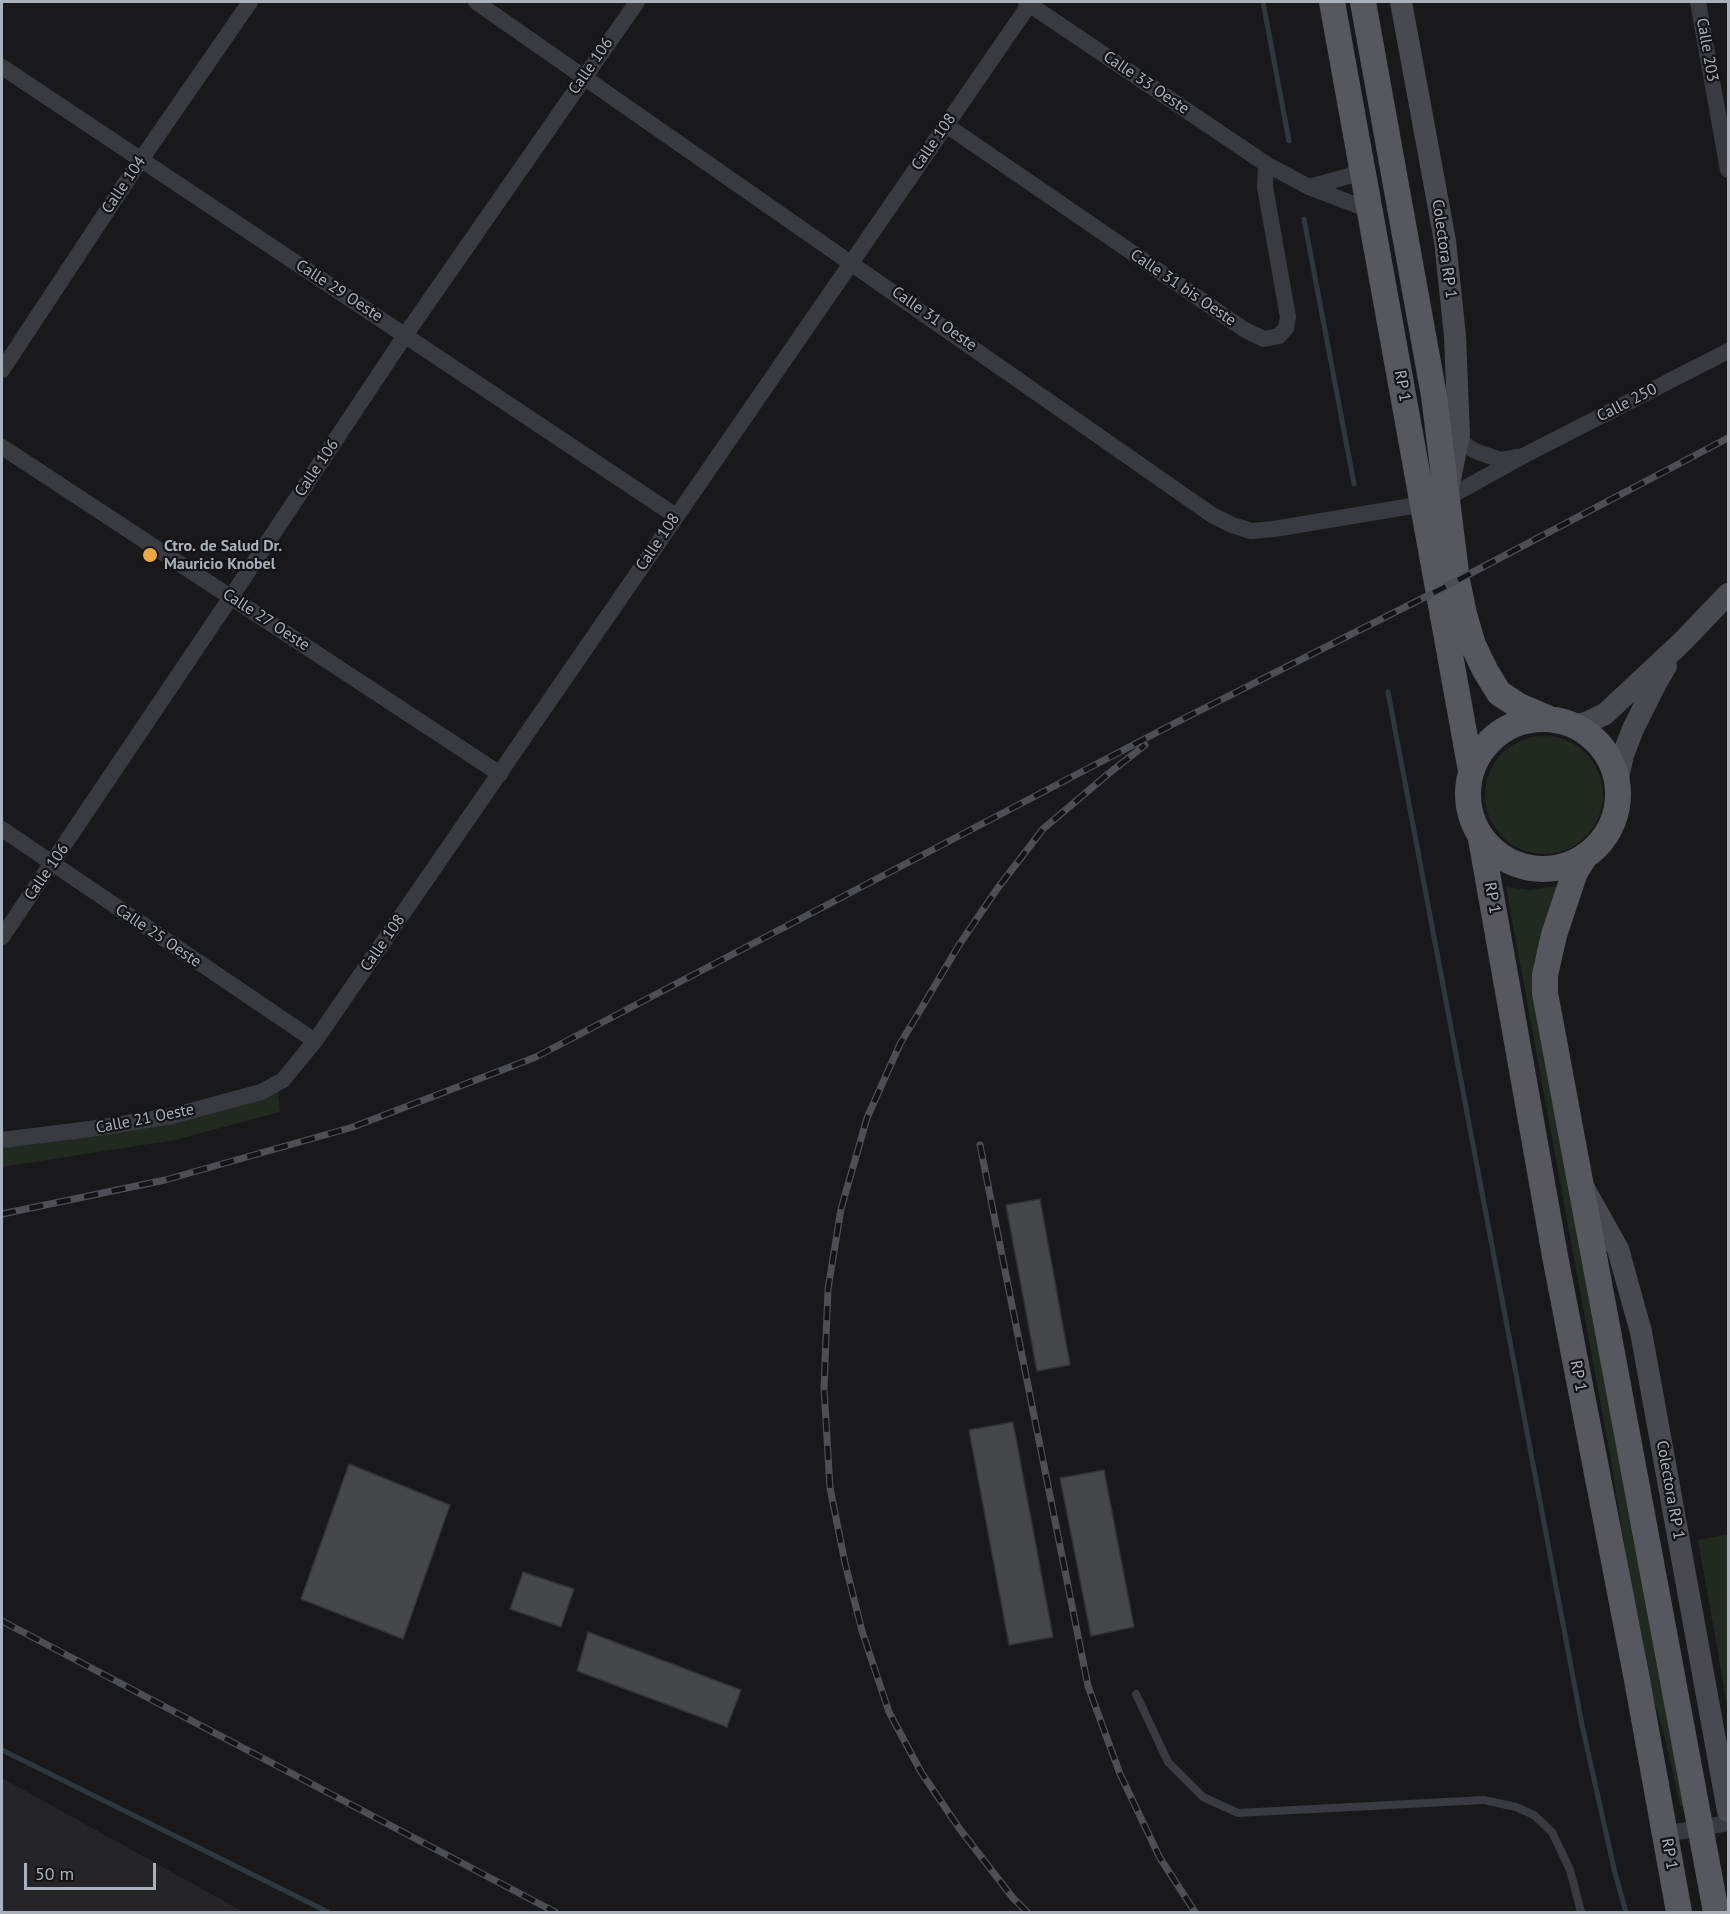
<!DOCTYPE html>
<style>
body{margin:0}
#map{position:relative;width:1730px;height:1914px;overflow:hidden;background:#19191b;font-family:"PT Sans",sans-serif}
canvas{display:block}
.frame{position:absolute;inset:0;border:3px solid #abb1ba;pointer-events:none}
.scale{position:absolute;left:24px;top:1863px;width:132px;height:27px;box-sizing:border-box;border:3px solid #abb1ba;border-top:0;padding-left:8px;font-size:18px;line-height:21px;white-space:nowrap;color:#abb1ba;-webkit-text-stroke:4px #141416;paint-order:stroke}
</style>
<div id="map">
<canvas width="1730" height="1914"></canvas>
<div class="frame"></div>
<div class="scale">50 m</div>
</div>
<script>
const ctx = document.querySelector('canvas').getContext('2d');
ctx.lineJoin = 'round';
function fillPath(path, color) { ctx.fillStyle = color; ctx.fill(path, 'evenodd'); }
const toPath = rows => new Path2D(rows.map(r => 'M' + r).join(''));
function trace(path, color, width, dash) { ctx.strokeStyle = color; ctx.lineWidth = width; ctx.lineCap = dash ? 'butt' : 'round'; ctx.setLineDash(dash || []); ctx.stroke(path); }
function drawText(font, color, halo, rows, align = 'center') {
  ctx.font = font + ' "PT Sans",sans-serif'; ctx.lineWidth = 4.5; ctx.setLineDash([]); ctx.textBaseline = 'middle'; ctx.strokeStyle = halo; ctx.fillStyle = color; for (const [text, x, y, turn = 0] of rows) {
    ctx.save(); ctx.translate(x, y); ctx.rotate((+turn || 0) * Math.PI / 180); ctx.textAlign = isNaN(turn) ? turn : align; if (halo) ctx.strokeText(text, 0, 0); ctx.fillText(text, 0, 0); ctx.restore();
  }
}
fillPath(toPath([
 [2,1778,244,1912,2,1912]
]), '#252528');
fillPath(toPath([
 '1485 795a59 59 0 1 1 118 0a59 59 0 1 1-118 0Z',
 [1557,886,1546,940,1687,1811,1684,1810,1680,1805,1664,1734,1645,1673,1610,1455,1506,887,1529,890],
 [278,1092,280,1112,175,1140,2,1167,2,1146],
 [1728,1534,1728,1710,1698,1540]
]), '#212921');
trace(toPath([
 [1263,2,1289,141],
 [1304,219,1354,484],
 [1388,692,1582,1725,1615,1873,1626,1912],
 [2,1750,328,1912]
]), '#2f383e', 5);
const building = toPath([
 [1040,1199,1070,1365,1037,1371,1006,1205,1040,1199],
 [1013,1422,1053,1637,1009,1645,969,1430,1013,1422],
 [349,1464,450,1505,403,1639,301,1599,349,1464],
 [1104,1470,1134,1627,1091,1636,1060,1478,1104,1470],
 [523,1572,574,1589,561,1627,510,1609,523,1572],
 [588,1632,741,1690,727,1727,577,1671,588,1632]
]);
fillPath(building, '#45474b');
trace(building, '#333337', 1.5);
trace(toPath([
 [1136,1694,1168,1762,1203,1797,1238,1813,1484,1800,1516,1807,1534,1815,1552,1832,1570,1870,1581,1912]
]), '#3a3b40', 8);
trace(toPath([
 [476,2,1212,515,1232,525,1251,531,1274,529,1424,504],
 [1026,2,1266,164,1309,187,1364,208,1370,212],
 [1698,2,1728,170],
 [2,67,676,516],
 [946,125,1245,330,1264,339,1279,336,1286,328,1288,317,1265,187,1266,164],
 [1309,187,1349,176,1357,172,1361,166],
 [2,370,140,161,250,2],
 [1459,434,1465,445,1475,451,1501,460,1516,457],
 [2,447,500,774],
 [1447,498,1525,455,1728,351],
 [2,829,315,1041],
 [2,937,231,597,406,334,637,2],
 [2,1140,90,1129,172,1116,261,1092,283,1080,315,1041,1031,2],
 [1665,1834,1728,1823]
]), '#3a3b40', 16);
trace(toPath([
 [1401,2,1445,241,1455,336,1459,434,1448,490],
 [1575,725,1586,723,1605,714,1682,642,1728,594],
 [1617,782,1623,755,1633,729,1656,683,1666,666],
 [1585,1190,1618,1249,1641,1332,1728,1811]
]), '#484a4f', 22);
trace(toPath([
 [1332,2,1471,771],
 [1363,2,1434,396,1457,580,1464,614,1473,645,1485,670,1499,693,1519,706,1547,718],
 '1468 794a75 75 0 1 1 150 0a75 75 0 1 1-150 0Z',
 [1481,839,1555,1256,1637,1680,1679,1912],
 [1585,856,1575,872,1554,935,1545,975,1545,993,1716,1912]
]), '#56585e', 26);
const rail = toPath([
 [980,1145,1088,1686,1120,1774,1160,1858,1195,1912],
 [2,1214,165,1180,353,1127,536,1057,1175,723,1439,590,1728,438],
 [2,1621,555,1912],
 [1027,1912,1013,1898,959,1828,921,1772,889,1712,862,1631,845,1563,830,1488,824,1388,828,1289,841,1209,867,1118,900,1044,959,945,997,889,1043,829,1108,774,1145,745]
]);
trace(rail, '#4d4f54', 7);
trace(rail, '#141416', 4.5, [14]);
for (const [x, y, r, color] of [
 [150,555,8,"#eca83f"]
]) { const dot = new Path2D(); dot.arc(x, y, r, 0, 2 * Math.PI); ctx.fillStyle = color; ctx.fill(dot); trace(dot, '#141416', 2); }
drawText('16px', '#abb1ba', '#141416', [
 ["Calle 203",1707,50,80],
 ["Calle 106",591,66,-55],
 ["Calle 33 Oeste",1146,83,34],
 ["Calle 108",934,142,-55],
 ["Calle 104",124,185,-56],
 ["Colectora RP 1",1444,249,82],
 ["Calle 31 bis Oeste",1183,288,34],
 ["Calle 29 Oeste",339,291,33],
 ["Calle 31 Oeste",934,319,35],
 ["RP 1",1402,386,80],
 ["Calle 250",1627,403,-27],
 ["Calle 106",317,468,-56],
 ["Calle 108",658,542,-56],
 ["Calle 27 Oeste",266,620,33],
 ["Calle 106",47,872,-55],
 ["RP 1",1492,898,80],
 ["Calle 25 Oeste",158,936,34],
 ["Calle 108",383,943,-55],
 ["Calle 21 Oeste",145,1119,-11],
 ["RP 1",1578,1376,79],
 ["Colectora RP 1",1670,1490,80],
 ["RP 1",1669,1854,80]
]);
drawText('bold 16px', '#abb1ba', '#141416', [
 ["Ctro. de Salud Dr.",164,546],
 ["Mauricio Knobel",164,564]
], 'left');
</script>
